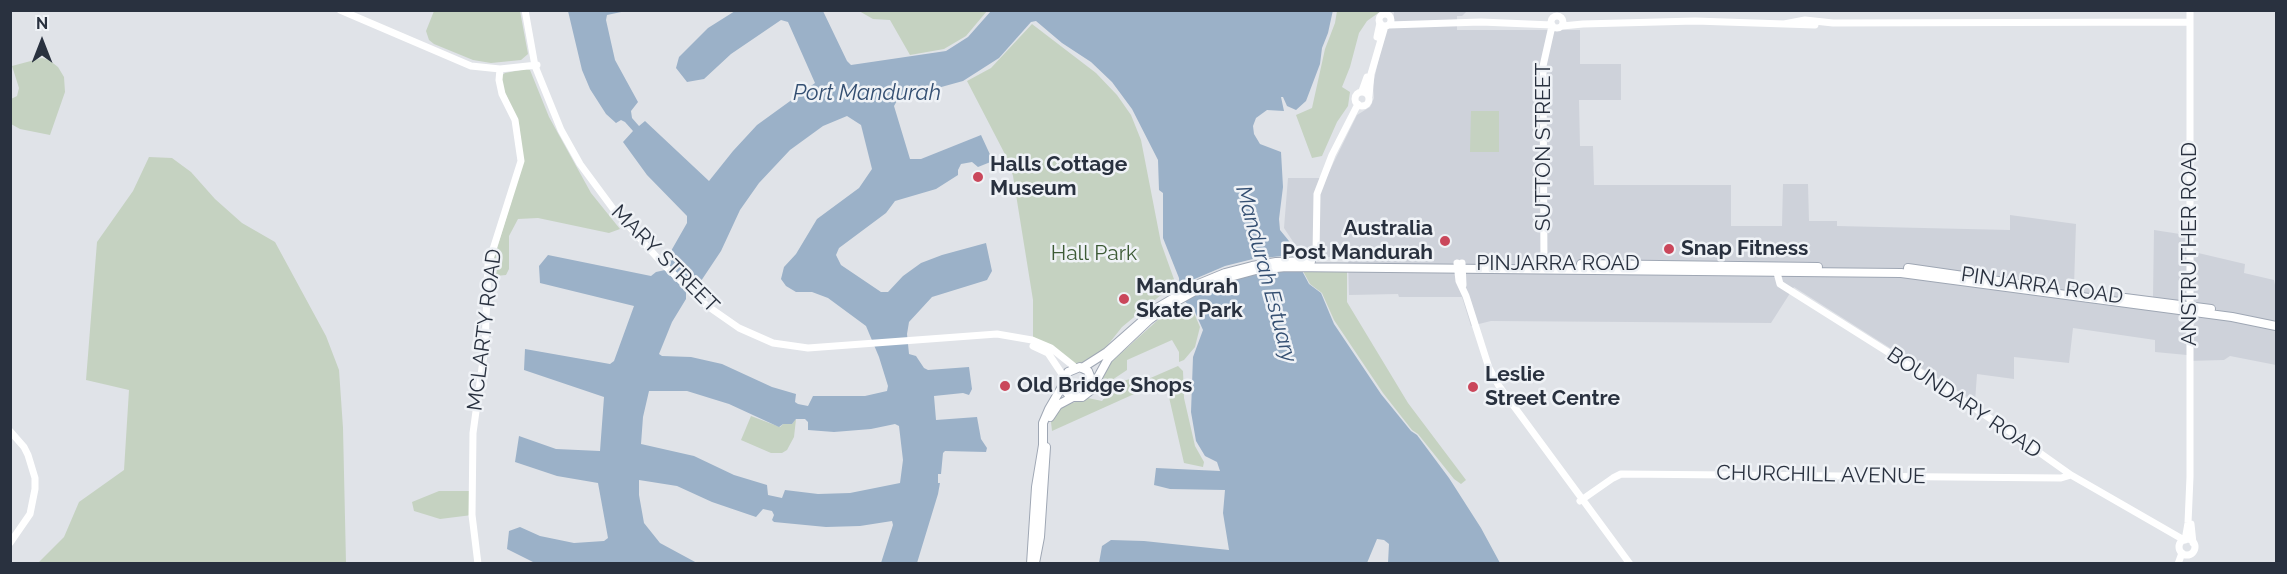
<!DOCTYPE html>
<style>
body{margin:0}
#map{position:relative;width:2287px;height:574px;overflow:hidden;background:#e0e3e8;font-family:Raleway,sans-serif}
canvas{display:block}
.frame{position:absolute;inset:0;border:12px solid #29313f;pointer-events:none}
.north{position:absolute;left:12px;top:12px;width:60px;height:60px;-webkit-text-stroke:4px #eff2f6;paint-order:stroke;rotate:0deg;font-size:16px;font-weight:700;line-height:24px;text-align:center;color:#29313f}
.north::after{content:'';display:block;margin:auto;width:21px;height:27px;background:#29313f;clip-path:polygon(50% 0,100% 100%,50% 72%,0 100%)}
</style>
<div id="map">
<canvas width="2287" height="574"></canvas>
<div class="frame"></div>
<div class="north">N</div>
</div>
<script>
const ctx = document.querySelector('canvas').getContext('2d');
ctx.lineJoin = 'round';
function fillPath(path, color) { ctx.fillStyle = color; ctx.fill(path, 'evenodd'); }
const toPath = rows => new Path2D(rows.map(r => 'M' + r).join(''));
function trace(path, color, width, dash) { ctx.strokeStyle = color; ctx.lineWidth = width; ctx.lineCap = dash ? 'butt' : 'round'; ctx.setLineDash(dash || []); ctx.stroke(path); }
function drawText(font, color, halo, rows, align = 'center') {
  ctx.font = font + ' Raleway,sans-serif'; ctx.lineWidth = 5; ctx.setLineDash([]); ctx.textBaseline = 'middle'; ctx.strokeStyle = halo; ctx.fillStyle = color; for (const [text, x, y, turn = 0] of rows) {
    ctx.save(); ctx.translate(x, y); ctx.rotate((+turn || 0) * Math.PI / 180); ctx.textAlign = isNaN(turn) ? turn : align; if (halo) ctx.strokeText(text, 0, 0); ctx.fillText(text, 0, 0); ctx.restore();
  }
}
fillPath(toPath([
 [1394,11,1467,11,1462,16,1457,16,1457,30,1580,30,1580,64,1621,64,1621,100,1579,100,1580,146,1593,146,1594,185,1731,185,1731,226,1782,226,1783,184,1808,184,1809,221,1837,221,1837,226,2010,230,2010,215,2076,224,2074,286,2153,297,2154,230,2193,236,2194,252,2245,264,2244,273,2274,280,2276,290,2276,365,2230,356,2224,360,2187,361,2187,355,2155,352,2155,340,2073,328,2069,363,2014,357,2014,379,1977,374,1975,402,1794,287,1771,323,1491,321,1471,326,1462,297,1399,297,1398,294,1349,295,1348,257,1309,257,1309,251,1296,246,1284,228,1288,178,1326,178,1357,115,1370,107,1372,103,1374,98,1373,85,1385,29,1393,24]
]), '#ced2da');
fillPath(toPath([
 [434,11,520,11,528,54,521,60,491,63,473,60,434,44,429,40,426,31],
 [859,11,987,11,966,36,944,49,910,55,890,20,873,19],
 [1337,11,1381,11,1367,21,1359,33,1350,67,1342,87,1350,92,1348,106,1337,122,1322,156,1312,158,1296,115,1312,108,1325,49,1335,23],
 [1032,24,1096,73,1117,95,1131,115,1141,140,1161,243,1175,282,1175,287,1167,290,1122,327,1103,351,1083,364,1074,364,1033,337,1033,300,1013,176,1008,160,967,81,991,68],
 [42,58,49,60,58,67,64,77,65,92,50,135,20,129,11,124,11,99,17,96,19,88,12,66],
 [526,69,530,70,549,117,591,193,620,229,609,233,538,218,518,219,509,236,509,269,506,275,496,276,492,271,492,265,523,162,519,125,501,83,501,76,505,73],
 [1471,111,1499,111,1499,152,1470,152],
 [149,157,172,158,191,172,215,199,242,223,275,242,326,336,339,370,343,428,346,563,38,563,64,537,79,502,124,470,129,390,86,380,97,242,133,191],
 [1303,271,1347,271,1347,302,1408,403,1466,480,1461,484,1454,479,1418,434,1412,430,1383,393,1334,320,1322,293,1310,284],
 [1182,304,1194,313,1200,327,1195,347,1184,360,1179,362,1179,352,1172,340,1127,360,1127,370,1112,380,1101,393,1095,393,1107,366,1160,318],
 [1178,366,1183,371,1184,398,1195,446,1204,462,1203,467,1184,463,1166,384,1163,381,1052,431,1051,422,1059,410,1066,405,1088,398,1102,401,1117,383,1133,378,1139,383],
 [751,416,780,427,783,424,792,424,796,419,794,437,787,450,782,453,771,453,741,440],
 [439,491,472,491,472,515,440,519,414,511,412,502]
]), '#c5d2c1');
fillPath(toPath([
 [1333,10,1328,33,1322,48,1320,64,1306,101,1296,110,1287,106,1283,97,1281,97,1284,111,1267,110,1256,118,1253,126,1254,134,1260,144,1281,152,1283,187,1279,219,1280,230,1298,252,1300,267,1309,284,1321,293,1334,324,1381,394,1411,431,1417,435,1449,478,1481,528,1500,563,1388,563,1389,544,1384,540,1377,539,1367,563,1099,563,1102,546,1111,540,1144,541,1229,550,1223,513,1225,490,1170,489,1154,485,1156,468,1220,471,1217,462,1205,456,1196,441,1191,412,1193,357,1203,330,1195,312,1180,296,1179,278,1163,238,1163,193,1159,190,1158,160,1132,109,1112,82,1091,62,1062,43,1036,21,1031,22,999,58,963,81,898,99,894,106,910,159,921,159,981,135,993,161,978,167,972,162,961,164,958,170,958,175,936,189,895,201,886,213,839,248,836,255,841,265,881,292,888,292,903,276,921,263,942,255,986,243,992,271,987,280,932,297,909,322,907,334,909,354,916,356,924,368,928,370,969,367,972,389,969,395,963,393,934,396,936,420,977,417,981,439,987,448,986,452,945,451,943,453,941,474,938,474,938,483,940,483,938,494,917,563,881,563,893,525,892,521,860,526,826,527,774,522,772,520,774,515,772,511,763,509,756,517,712,502,677,486,639,480,639,495,644,523,660,543,697,563,535,563,507,549,509,531,520,527,540,536,574,543,604,541,608,538,598,483,557,476,515,462,519,436,556,449,600,451,604,397,524,370,525,349,610,364,614,361,634,306,540,283,539,266,548,255,651,276,656,272,665,270,671,259,671,251,687,223,687,216,647,175,623,142,633,131,625,122,621,120,616,123,606,114,590,89,582,70,568,11,626,11,607,15,606,20,615,60,638,102,631,111,632,118,639,126,645,121,709,181,733,151,757,125,815,83,788,22,781,20,731,54,704,79,687,82,676,68,679,57,708,28,735,11,823,11,847,61,851,65,946,51,968,37,991,11],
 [847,116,861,125,872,169,859,188,817,219,796,254,784,267,781,279,786,286,796,292,812,292,828,298,866,326,879,357,888,386,887,391,865,396,813,396,808,406,798,404,795,402,796,394,772,387,722,364,691,357,662,356,659,354,672,322,686,299,686,288,692,281,701,281,721,251,740,210,759,183,790,150,823,126],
 [649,391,687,391,729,404,779,427,783,424,792,424,796,419,805,419,808,422,808,430,834,432,871,429,895,424,899,426,903,460,900,483,850,493,818,494,785,490,782,498,768,495,767,485,734,475,694,456,641,444,643,417]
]), '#9bb1c8');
fillPath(toPath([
 [1302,254,1303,258,1205,290,1182,301,1176,292,1176,288,1190,281,1225,266,1253,259]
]), '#e0e3e8');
const primary = toPath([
 [1581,264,1818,267],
 [1908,268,2026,285],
 [2125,298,2211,309],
 [1082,368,1107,352,1157,308,1196,285,1225,273,1252,266,1276,262,1311,261],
 [1093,384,1088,371,1080,367,1068,372,1063,380,1065,390,1068,394,1073,397,1082,397,1091,390,1108,359,1149,320,1168,306,1195,291,1230,277,1256,270,1286,267,1901,273,2232,317,2276,326],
 [1050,417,1058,405,1073,397],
 [1035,563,1040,537,1046,447],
 [1031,564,1036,487,1043,445,1043,423,1049,409,1063,385]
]);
trace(primary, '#9fa7b4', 10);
trace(toPath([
 [340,10,471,66,500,69,537,65],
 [525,10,535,66,561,130,580,164,614,210,663,264,706,305,739,328,773,343,808,348,997,334,1032,340,1051,348,1076,368],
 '1379 20a6 6 0 1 1 12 0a6 6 0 1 1-12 0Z',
 '1551 22a6 6 0 1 1 12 0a6 6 0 1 1-12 0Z',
 [1784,24,1805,20,1833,23,2190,22],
 [1389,25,1481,22,1552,25],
 [1562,26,1583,24,1695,21,1815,25],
 [1377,37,1380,23],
 [1362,91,1367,77],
 '1355 99a7 7 0 1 1 14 0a7 7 0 1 1-14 0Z',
 [1369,96,1371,74,1385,26],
 [1310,261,1316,254,1317,194,1332,155,1358,104],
 [1457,263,1459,281,1466,296,1489,368,1499,386,1630,564],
 [1462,263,1463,285],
 [1544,269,1543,66,1552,26],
 [1776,269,1780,284,1937,383,2009,431,2071,475,2184,540],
 [1033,346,1048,353,1064,377],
 [10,431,24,447,28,455,35,478,35,489,30,514,10,543],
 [1580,501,1613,478,1621,474,2061,478,2071,475],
 [2191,524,2193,543],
 '2179 547a8 8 0 1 1 16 0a8 8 0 1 1-16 0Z',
 [2185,540,2188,523,2190,477,2190,10],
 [478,564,472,515,473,433,485,346,488,265,521,161,515,120,502,94,499,80,500,69],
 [2178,564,2182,553]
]), '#fff', 7);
trace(primary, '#fff', 8);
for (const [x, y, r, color] of [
 [978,177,6,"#ca475b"],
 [1445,241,6,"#ca475b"],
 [1669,249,6,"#ca475b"],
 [1124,299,6,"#ca475b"],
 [1005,386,6,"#ca475b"],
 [1473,387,6,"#ca475b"]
]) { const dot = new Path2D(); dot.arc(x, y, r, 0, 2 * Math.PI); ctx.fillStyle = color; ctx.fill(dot); trace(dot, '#eff2f6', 2); }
drawText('21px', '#29313f', '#eff2f6', [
 ["SUTTON STREET",1544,147,-90],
 ["ANSTRUTHER ROAD",2190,244,-90],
 ["MARY STREET",665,259,45],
 ["PINJARRA ROAD",1558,264],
 ["PINJARRA ROAD",2042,286,8],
 ["MCLARTY ROAD",485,330,-83],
 ["BOUNDARY ROAD",1964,403,34],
 ["CHURCHILL AVENUE",1821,475,1]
]);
drawText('bold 21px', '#29313f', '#eff2f6', [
 ["Halls Cottage",990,165],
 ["Museum",990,189],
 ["Australia",1433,229,"right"],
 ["Post Mandurah",1433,253,"right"],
 ["Snap Fitness",1681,249],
 ["Mandurah",1136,287],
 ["Skate Park",1136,311],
 ["Leslie",1485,375],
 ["Street Centre",1485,399],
 ["Old Bridge Shops",1017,386]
], 'left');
drawText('21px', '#3d5b36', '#eff2f6', [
 ["Hall Park",1094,254]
]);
drawText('italic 22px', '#344f72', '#eff2f6', [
 ["Port Mandurah",867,93],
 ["Mandurah Estuary",1266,274,75]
]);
</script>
